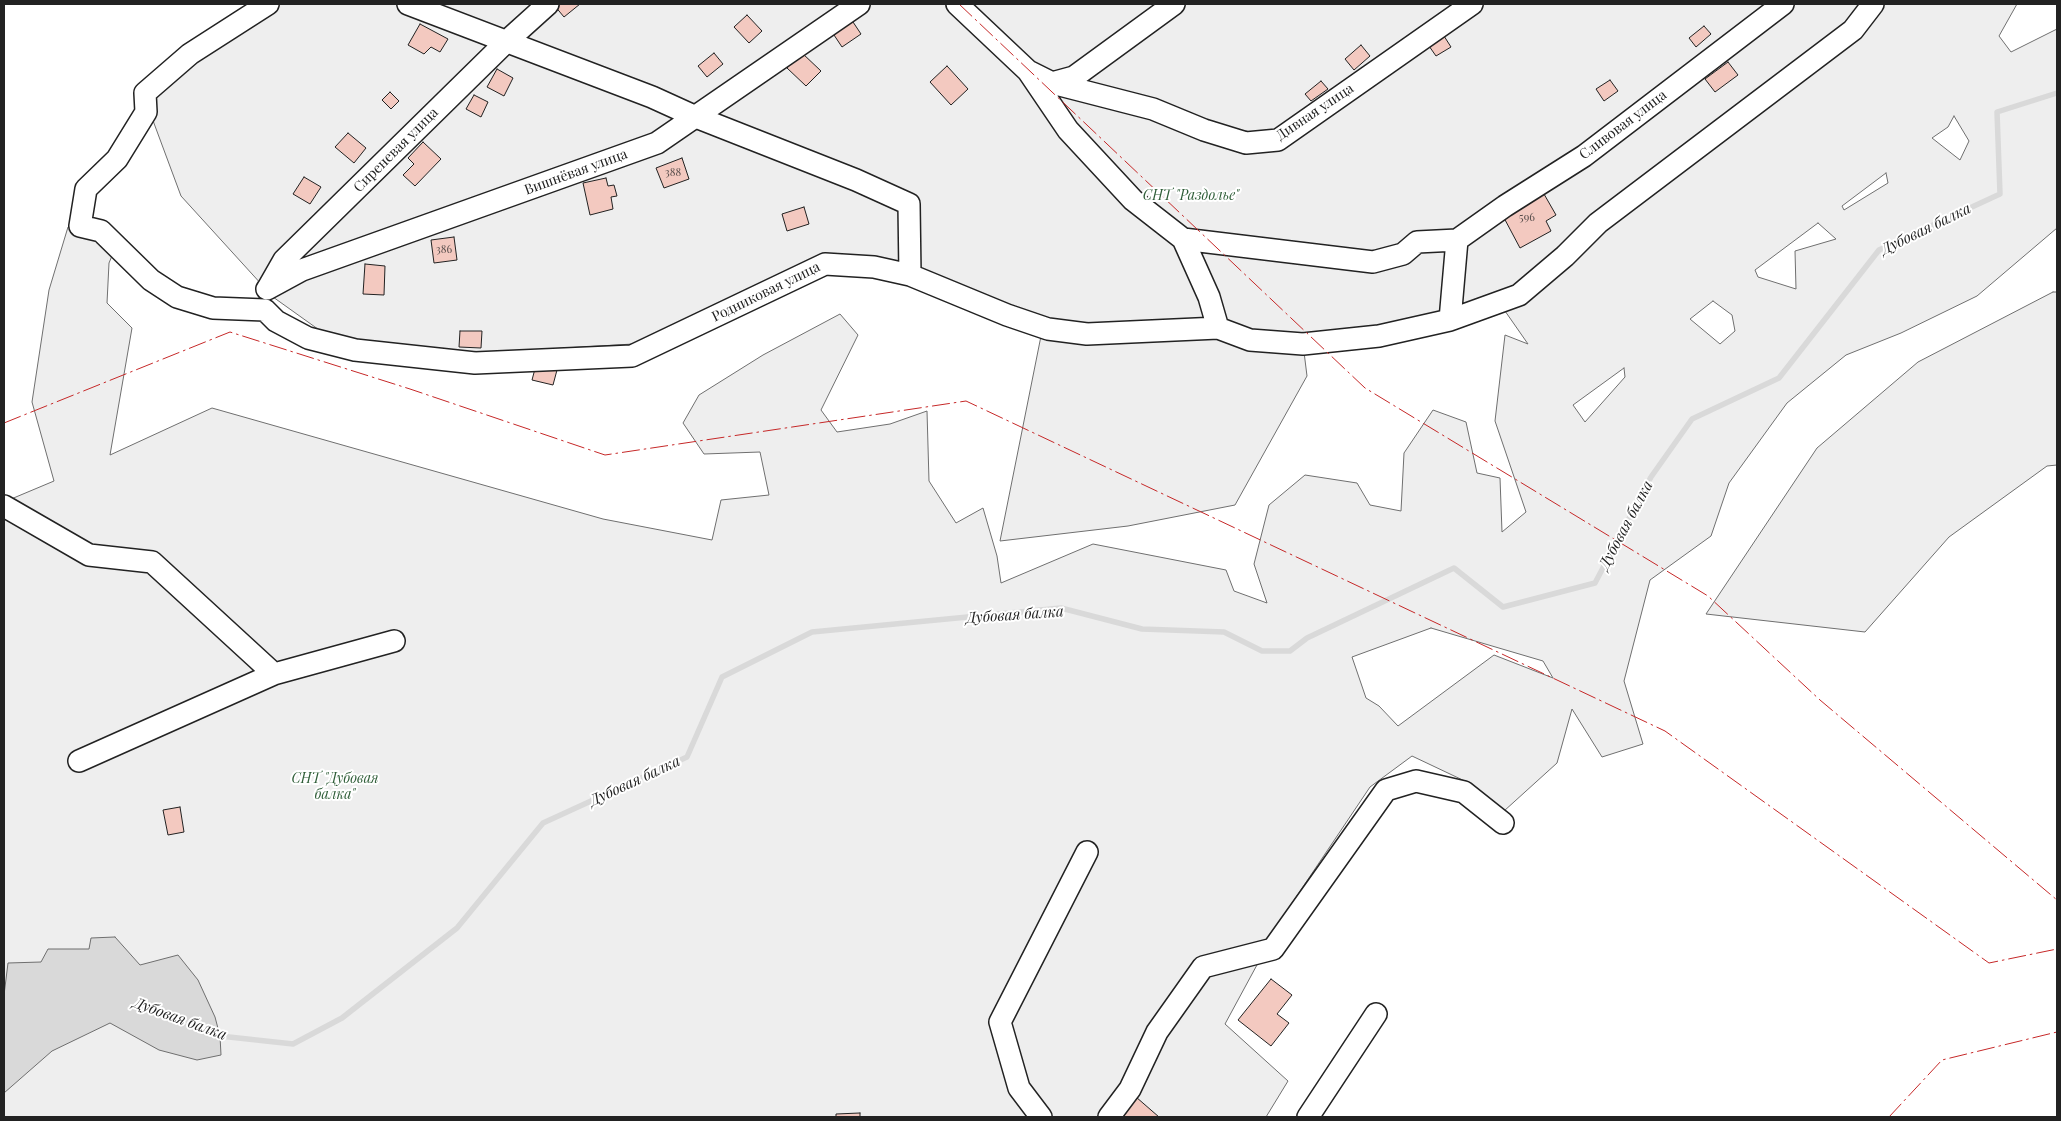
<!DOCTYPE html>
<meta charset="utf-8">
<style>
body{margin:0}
#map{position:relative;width:2061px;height:1121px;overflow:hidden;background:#fff;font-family:"Playfair Display",serif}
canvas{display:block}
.frame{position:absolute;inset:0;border:5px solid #222;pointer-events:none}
</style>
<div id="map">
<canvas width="2061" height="1121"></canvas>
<div class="frame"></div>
</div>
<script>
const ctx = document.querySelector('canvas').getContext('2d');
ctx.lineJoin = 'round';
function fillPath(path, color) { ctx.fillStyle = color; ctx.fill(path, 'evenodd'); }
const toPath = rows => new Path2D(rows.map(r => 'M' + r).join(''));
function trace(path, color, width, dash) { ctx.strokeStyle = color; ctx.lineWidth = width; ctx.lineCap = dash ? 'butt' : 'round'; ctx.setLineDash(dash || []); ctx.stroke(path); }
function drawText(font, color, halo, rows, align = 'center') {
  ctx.font = font + ' "Playfair Display",serif'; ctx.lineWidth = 4; ctx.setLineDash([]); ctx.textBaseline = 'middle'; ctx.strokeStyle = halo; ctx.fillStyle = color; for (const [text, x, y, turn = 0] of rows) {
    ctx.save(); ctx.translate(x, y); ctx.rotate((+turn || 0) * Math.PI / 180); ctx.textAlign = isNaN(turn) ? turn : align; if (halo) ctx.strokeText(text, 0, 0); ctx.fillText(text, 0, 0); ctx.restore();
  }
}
const green = toPath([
 [251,4,2017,4,1999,36,2011,52,2057,29,2057,228,1977,296,1901,333,1846,355,1787,403,1729,483,1711,536,1650,580,1624,681,1643,744,1602,757,1572,709,1557,763,1504,811,1469,783,1412,756,1370,787,1284,915,1225,1024,1288,1081,1266,1117,4,1117,4,502,54,481,32,402,49,290,68,227,96,240,114,251,109,263,107,303,132,328,110,455,212,408,603,519,712,540,721,500,769,495,760,452,704,454,683,423,699,395,763,355,840,314,858,335,821,410,837,432,890,424,927,411,929,481,956,523,983,508,997,556,1001,583,1093,544,1226,570,1234,591,1267,603,1254,564,1269,505,1305,475,1357,483,1370,505,1401,511,1404,453,1433,410,1466,422,1477,473,1500,478,1502,532,1526,512,1495,421,1505,335,1528,344,1505,311,1304,352,1307,376,1235,505,1128,526,1000,541,1044,321,834,254,633,344,479,353,374,343,322,332,273,297,181,196,142,91,251,4],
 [1954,116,1969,141,1960,160,1932,138,1948,127,1954,116],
 [1886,173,1888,183,1844,210,1842,206,1886,173],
 [1818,223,1836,239,1795,251,1796,289,1758,277,1755,270,1818,223],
 [1713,301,1732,315,1735,331,1720,344,1690,319,1713,301],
 [1624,368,1625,377,1585,422,1573,405,1624,368],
 [1431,628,1543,661,1553,678,1494,655,1398,726,1379,706,1366,698,1352,657,1431,628],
 [2053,292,2057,292,2057,465,2047,466,1949,537,1865,632,1706,614,1817,448,1918,362,2053,292]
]);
fillPath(green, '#eee');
trace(green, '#6f6f6f', 1);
const water = toPath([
 [115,937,140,965,178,955,198,980,215,1017,220,1036,221,1055,197,1060,159,1050,110,1023,52,1051,4,1093,4,995,8,963,41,962,48,949,89,949,91,938,115,937]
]);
fillPath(water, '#d9d9d9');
trace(water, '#6f6f6f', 1);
trace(toPath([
 [214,1034,220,1036,293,1044,342,1018,457,928,543,823,687,757,722,677,812,632,1061,608,1142,629,1224,632,1262,651,1290,651,1307,638,1454,568,1503,607,1595,583,1651,477,1692,419,1779,378,1879,250,2000,194,1997,112,2057,93]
]), '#d9d9d9', 5.5);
const building = toPath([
 [556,4,580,4,564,17,554,5,556,4],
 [747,15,762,31,749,43,734,27,747,15],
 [851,19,861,34,842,47,832,32,851,19],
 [420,24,448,39,440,52,431,47,424,54,408,45,420,24],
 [1704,26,1711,34,1696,47,1689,38,1704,26],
 [1444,36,1451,47,1436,56,1429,46,1444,36],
 [1361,45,1370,56,1354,70,1345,59,1361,45],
 [714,53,723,64,707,77,698,66,714,53],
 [802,53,821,71,806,86,787,68,802,53],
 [1728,62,1738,75,1715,92,1705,79,1728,62],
 [947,66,968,89,951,105,930,82,947,66],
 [497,69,513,78,504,96,487,87,497,69],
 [1610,80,1618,91,1604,101,1596,89,1610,80],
 [1321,81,1328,89,1311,101,1305,94,1321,81],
 [390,92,399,101,391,109,382,100,390,92],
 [474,95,488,102,481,117,466,109,474,95],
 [348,133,366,148,354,163,335,147,348,133],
 [423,142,441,159,415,186,403,175,414,164,408,158,423,142],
 [682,158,689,179,664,188,656,168,682,158],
 [304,177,321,187,310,204,293,194,304,177],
 [606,178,608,186,614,185,617,196,611,197,613,209,590,215,583,183,606,178],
 [1544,194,1556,215,1546,221,1551,231,1520,248,1503,216,1544,194],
 [804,207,809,224,787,231,782,214,804,207],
 [454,237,457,260,434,263,431,240,454,237],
 [365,264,385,266,384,295,363,294,365,264],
 [460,331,482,331,481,348,459,347,460,331],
 [536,365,557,370,553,385,532,380,536,365],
 [180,807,184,832,168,835,163,810,180,807],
 [1271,979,1292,995,1277,1014,1289,1023,1271,1046,1238,1020,1271,979],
 [1136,1097,1159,1117,1119,1117,1136,1097],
 [860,1113,860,1117,836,1117,836,1114,860,1113]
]);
fillPath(building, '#f3c9c0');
trace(building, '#222', 1);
const minor = toPath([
 [408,4,652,97,696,117,856,180,909,204,910,275],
 [957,4,1028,71,1052,83,1074,77,1174,4],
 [1028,71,1068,130,1133,200,1183,239,1373,262,1403,254,1417,242,1457,240,1450,320],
 [1052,83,1153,109,1204,130,1246,143,1278,140,1472,4],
 [1183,239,1209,297,1218,328],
 [1457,240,1505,206,1584,156,1783,4],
 [268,288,284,260,507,41,548,4],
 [267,289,302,270,657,143,859,4],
 [265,310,276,321,308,338,355,350,475,363,632,356,825,264,874,267,910,275,1007,315,1048,329,1087,334,1218,328,1250,340,1303,344,1379,336,1450,320,1519,295,1565,256,1598,223,1853,30,1873,4],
 [265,310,213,308,177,297,151,280,101,231,80,226,86,189,117,159,146,112,145,93,190,54,268,4],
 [4,506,89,555,152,562,274,674,79,761],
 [274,674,394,641],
 [1041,1117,1019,1088,1000,1022,1087,852],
 [1109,1117,1130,1089,1157,1032,1203,967,1273,949,1386,790,1416,781,1464,792,1503,823],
 [1308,1117,1376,1014]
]);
trace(minor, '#222', 24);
trace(minor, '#fff', 21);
trace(toPath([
 [959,4,1365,388,1708,596,1820,700,2057,900],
 [4,423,230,332,410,389,605,455,966,401,1665,731,1989,963,2057,949],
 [1889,1117,1942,1060,2057,1032]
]), '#c62828', 1, [18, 4, 2.5, 4]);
drawText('11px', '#564c4a', null, [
 ["388",673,173],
 ["596",1527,218],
 ["386",444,250]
]);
drawText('14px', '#222', '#fff', [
 ["Дивная улица",1315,112,-34],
 ["Сливовая улица",1623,125,-37],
 ["Сиреневая улица",396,150,-45],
 ["Вишнёвая улица",576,172,-20],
 ["Родниковая улица",766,292,-26]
]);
drawText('italic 14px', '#2f5e38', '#fff', [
 ["СНТ \"Раздолье\"",1191,196],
 ["СНТ \"Дубовая",335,779],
 ["балка\"",335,795]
]);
drawText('italic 15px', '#222', '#fff', [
 ["Дубовая балка",1926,229,-26],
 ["Дубовая балка",1626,525,-62],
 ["Дубовая балка",1015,615,-4],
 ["Дубовая балка",635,781,-25],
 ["Дубовая балка",180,1019,20]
]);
</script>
